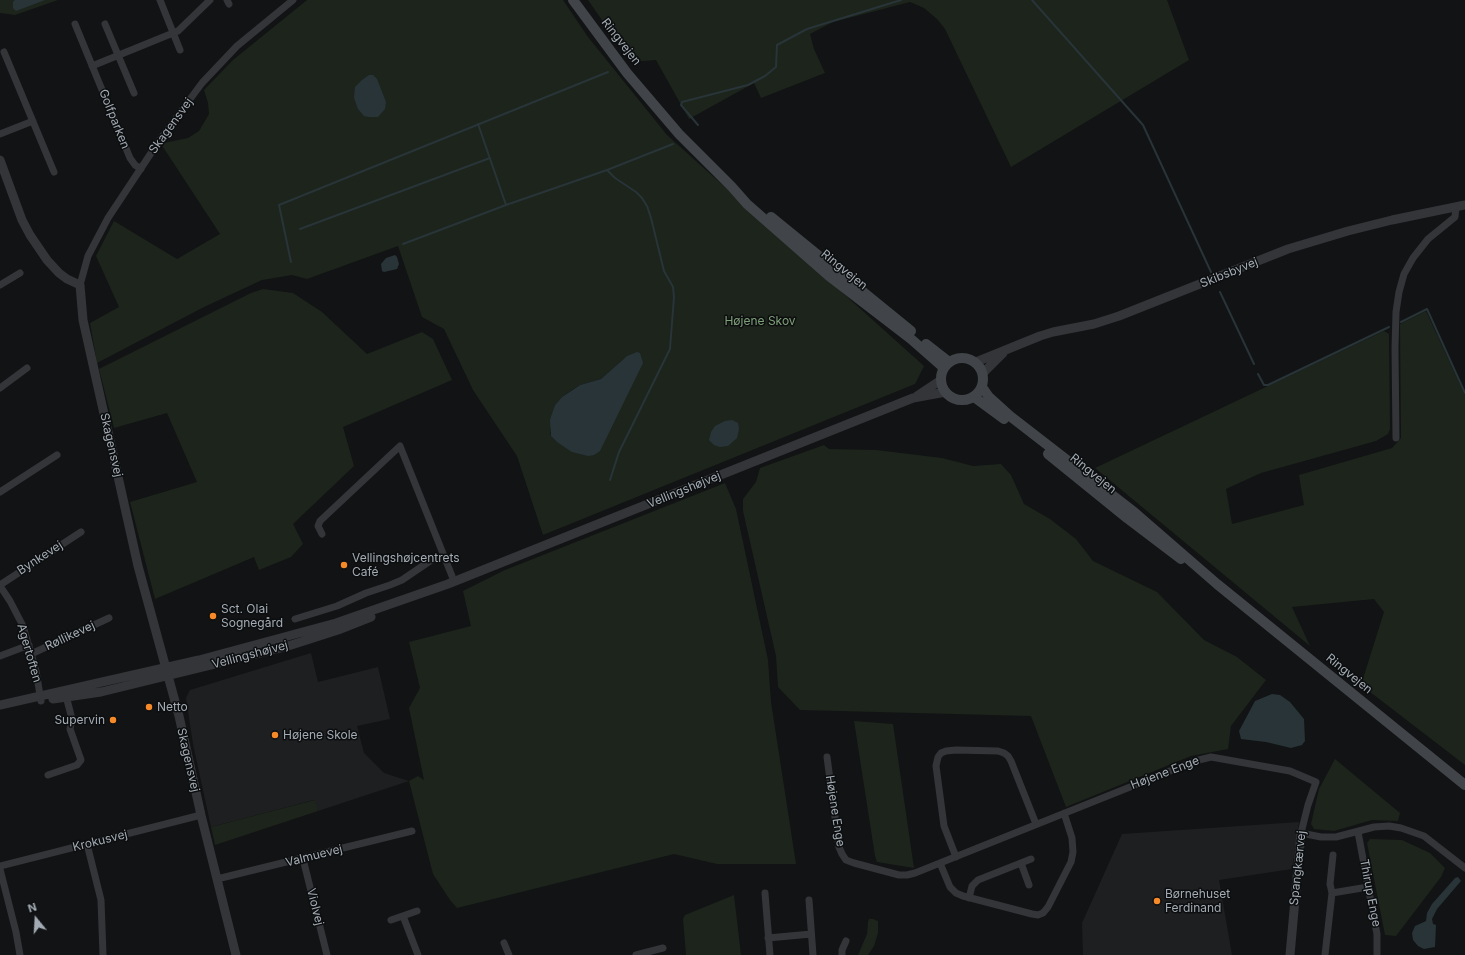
<!DOCTYPE html>
<meta charset="utf-8">
<style>
body{margin:0}
#map{position:relative;width:1465px;height:955px;overflow:hidden;background:#121314;font-family:Inter,sans-serif}
canvas{display:block}
.north{position:absolute;left:16px;top:899px;width:40px;height:40px;-webkit-text-stroke:3px #0d0e0f;paint-order:stroke;rotate:342deg;font-size:11px;font-weight:700;line-height:16px;text-align:center;color:#a3acb5}
.north::after{content:'';display:block;margin:auto;width:14px;height:18px;background:#a3acb5;clip-path:polygon(50% 0,100% 100%,50% 72%,0 100%)}
</style>
<div id="map">
<canvas width="1465" height="955"></canvas>
<div class="north">N</div>
</div>
<script>
const ctx = document.querySelector('canvas').getContext('2d');
ctx.lineJoin = 'round';
function fillPath(path, color) { ctx.fillStyle = color; ctx.fill(path, 'evenodd'); }
const toPath = rows => new Path2D(rows.map(r => 'M' + r).join(''));
function trace(path, color, width, dash) { ctx.strokeStyle = color; ctx.lineWidth = width; ctx.lineCap = dash ? 'butt' : 'round'; ctx.setLineDash(dash || []); ctx.stroke(path); }
function drawText(font, color, halo, rows, align = 'center') {
  ctx.font = font + ' Inter,sans-serif'; ctx.lineWidth = 3; ctx.setLineDash([]); ctx.textBaseline = 'middle'; ctx.strokeStyle = halo; ctx.fillStyle = color; for (const [text, x, y, turn = 0] of rows) {
    ctx.save(); ctx.translate(x, y); ctx.rotate((+turn || 0) * Math.PI / 180); ctx.textAlign = isNaN(turn) ? turn : align; if (halo) ctx.strokeText(text, 0, 0); ctx.fillText(text, 0, 0); ctx.restore();
  }
}
fillPath(toPath([
 [311,653,318,682,378,667,390,719,357,726,364,753,384,773,409,781,318,811,314,800,211,827,193,744,186,698,190,690],
 [1299,822,1292,869,1219,880,1232,955,1083,955,1082,923,1122,834]
]), '#1e1f21');
fillPath(toPath([
 [0,0,58,0,15,15,0,13],
 [307,0,563,0,588,37,667,135,924,366,915,384,543,535,517,456,473,390,444,329,422,317,398,246,307,279,292,275,262,280,204,307,97,363,90,323,119,307,96,256,114,221,177,259,220,234,163,147,164,143,188,138,199,131,209,114,208,103,204,90,233,60],
 [627,356,557,442,551,436,550,433,555,405,562,397,572,390,580,385,601,379],
 [588,0,1167,0,1189,60,1011,167,945,29,937,19,924,8,910,2,833,22,810,34,814,49,825,73,761,98,754,83,689,119,656,60,631,62],
 [263,289,293,293,322,312,367,354,422,332,433,339,452,380,343,427,354,466,293,524,303,544,291,557,259,570,254,557,155,599,130,502,197,482,167,413,114,428,99,369,251,293],
 [1426,311,1465,395,1465,765,1361,685,1384,612,1374,599,1292,607,1310,646,1095,468,1384,331,1389,334,1390,429,1388,434,1376,441,1261,473,1226,489,1232,524,1304,505,1299,475,1392,448,1401,438,1400,324],
 [824,445,829,449,876,450,942,458,973,466,1001,464,1011,475,1024,504,1050,519,1076,539,1093,561,1157,592,1204,640,1237,657,1266,680,1231,726,1228,749,1191,756,1066,807,1031,716,800,710,778,687,776,656,743,511,743,499,756,482,760,468],
 [725,483,736,509,768,660,771,702,796,864,717,864,674,854,457,908,450,900,433,874,409,781,418,776,424,780,409,708,420,688,409,642,471,626,463,591,505,570],
 [854,721,893,724,914,868,877,862,875,856],
 [1335,759,1400,813,1398,821,1372,820,1334,831,1314,829,1311,824,1319,789],
 [315,800,318,811,215,845,211,827],
 [1370,839,1402,840,1430,853,1445,868,1441,877,1396,936,1385,935,1367,843],
 [734,895,741,955,686,955,683,919,685,915],
 [869,919,873,919,878,921,878,933,874,946,868,955,858,955,867,934,868,922]
]), '#1d241c');
fillPath(toPath([
 [15,0,45,0,16,11,13,8,13,2],
 [369,75,373,75,377,79,386,102,385,109,378,117,369,117,364,116,358,109,354,98,355,87,362,80],
 [395,255,397,257,399,264,397,269,384,272,382,271,381,264,386,258],
 [637,352,640,353,643,363,600,451,594,455,588,456,572,452,557,442,551,436,550,420,555,405,562,397,580,385,601,379,627,356],
 [732,420,738,423,739,429,737,438,728,446,720,447,714,445,709,440,711,432,715,426,725,421],
 [1272,694,1280,695,1290,702,1304,719,1305,741,1302,745,1291,748,1266,742,1241,739,1239,731,1255,701],
 [1458,877,1461,881,1437,909,1432,919,1433,924,1436,925,1435,947,1424,949,1418,946,1413,940,1412,933,1415,926,1426,921,1427,913,1432,904,1455,878]
]), '#283438');
trace(toPath([
 [1032,0,1143,125,1211,272],
 [478,124,506,205,607,170,673,144],
 [698,125,681,105,682,102,748,85,765,76,776,67,777,45,807,29,901,0],
 [607,170,615,178,636,192,642,198,647,206,651,218,664,271,673,287,674,297,670,349,619,452,610,480],
 [300,229,490,158],
 [403,244,506,205],
 [291,262,279,205,608,72],
 [1220,292,1254,364],
 [1401,322,1427,309,1465,393],
 [1258,374,1264,385,1268,385,1389,327]
]), '#283438', 2);
trace(toPath([
 [160,0,180,50],
 [227,0,229,4],
 [75,24,130,158,135,165,141,169],
 [105,24,134,93],
 [4,52,54,172],
 [92,66,178,31,210,0],
 [0,134,33,121],
 [0,285,20,273],
 [80,285,88,256,108,218,159,141,202,83,237,46,293,0],
 [0,388,27,368],
 [1396,438,1395,348,1396,312,1399,292,1404,274,1413,258,1428,239,1455,217,1456,207],
 [0,492,57,455],
 [322,534,318,526,320,521,400,446,454,581],
 [0,585,81,532],
 [0,586,10,601,23,626,36,671,41,701],
 [295,619,337,606,366,593,390,585,402,580,430,561,444,556],
 [31,654,109,618],
 [0,656,29,645],
 [827,757,839,847,842,854,846,860,854,863,899,875,907,875,915,873,1195,761,1211,757,1290,771,1316,782,1308,805,1301,833,1321,837,1336,837,1374,827,1389,826,1401,828,1424,836,1465,868],
 [48,775,77,765,81,760,70,729,72,719,65,692],
 [1358,832,1377,934,1377,955],
 [87,844,101,900,103,955],
 [956,857,944,826,936,766,938,757,941,753,946,751,956,750,998,751,1004,753,1008,756,1011,761,1036,824],
 [303,859,327,955],
 [940,863,950,887,956,893,963,896,1032,914,1038,915,1043,913,1048,907,1071,862,1073,852,1072,838,1064,813],
 [1021,863,1029,885],
 [0,866,201,815],
 [0,869,16,932,20,955],
 [217,879,412,831],
 [765,893,770,955],
 [1332,893,1330,884,1333,855],
 [969,898,972,886,978,880,1031,859],
 [809,900,813,955],
 [403,916,418,955],
 [391,920,417,911],
 [768,938,811,934],
 [504,943,509,955],
 [636,955,663,948],
 [842,955,842,950,846,941],
 [1325,955,1332,893,1368,887]
]), '#333539', 7);
trace(toPath([
 [0,160,22,220,30,235,47,260,59,273,67,279,80,285,83,320,138,566,179,716,201,815,236,955],
 [976,362,1040,336,1053,332,1094,324,1119,316,1288,249,1348,231,1392,220,1465,205],
 [983,373,1003,353],
 [917,396,941,380],
 [53,699,101,692,240,658,285,647,338,630,371,617],
 [0,705,199,660,336,623,448,584,913,398,946,392],
 [1290,955,1301,833]
]), '#333539', 9);
trace(toPath([
 [573,0,627,73,679,134,732,187,747,204,829,276,911,339,944,368],
 [771,217,911,331],
 [926,344,949,362],
 '941 379a21 21 0 1 1 42 0a21 21 0 1 1-42 0Z',
 [982,387,989,397,1010,416,1134,512,1217,584,1465,785],
 [974,397,1004,419],
 [1048,454,1127,518,1181,559]
]), '#414549', 10);
for (const [x, y, r, color] of [
 [344,565,4,"#f68a28"],
 [213,616,4,"#f68a28"],
 [149,707,4,"#f68a28"],
 [113,720,4,"#f68a28"],
 [275,735,4,"#f68a28"],
 [1157,901,4,"#f68a28"]
]) { const dot = new Path2D(); dot.arc(x, y, r, 0, 2 * Math.PI); ctx.fillStyle = color; ctx.fill(dot); trace(dot, '#0d0e0f', 1.5); }
drawText('12px', '#a3acb5', '#0d0e0f', [
 ["Ringvejen",621,42,52],
 ["Golfparken",114,119,68],
 ["Skagensvej",171,126,-54],
 ["Ringvejen",844,270,39],
 ["Skibsbyvej",1229,273,-22],
 ["Skagensvej",111,445,77],
 ["Ringvejen",1093,474,39],
 ["Vellingshøjvej",684,490,-22],
 ["Bynkevej",40,558,-33],
 ["Røllikevej",70,636,-25],
 ["Agertoften",29,653,74],
 ["Vellingshøjvej",250,655,-15],
 ["Ringvejen",1349,674,39],
 ["Skagensvej",188,760,77],
 ["Højene Enge",1165,773,-21],
 ["Højene Enge",835,811,81],
 ["Krokusvej",100,841,-14],
 ["Valmuevej",314,856,-14],
 ["Spangkærvej",1298,868,-84],
 ["Thirup Enge",1370,893,79],
 ["Violvej",315,907,76]
]);
drawText('12px', '#7fa17a', '#0d0e0f', [
 ["Højene Skov",760,321]
]);
drawText('12px', '#a3acb5', '#0d0e0f', [
 ["Vellingshøjcentrets",352,558],
 ["Café",352,572],
 ["Sct. Olai",221,609],
 ["Sognegård",221,623],
 ["Netto",157,707],
 ["Supervin",105,720,"right"],
 ["Højene Skole",283,735],
 ["Børnehuset",1165,894],
 ["Ferdinand",1165,908]
], 'left');
</script>
